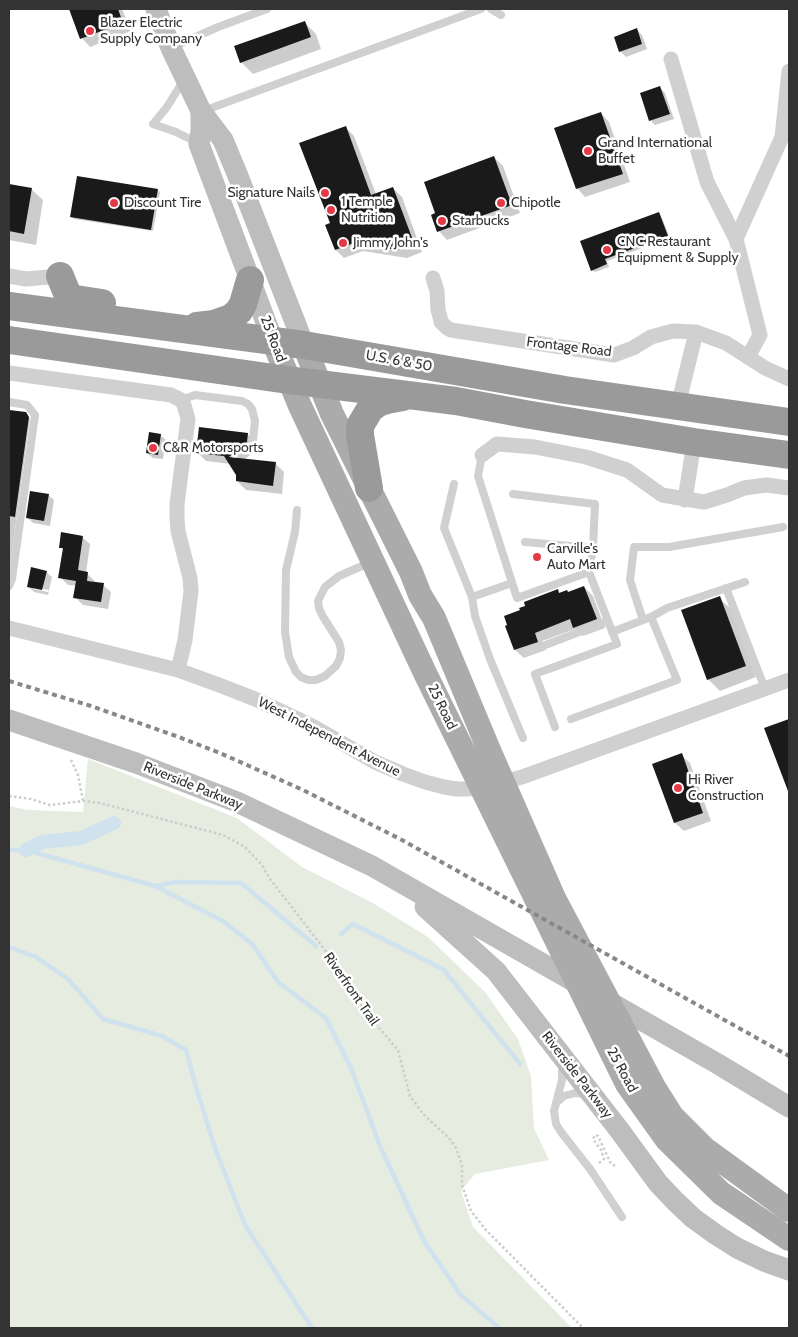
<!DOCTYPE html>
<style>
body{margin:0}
#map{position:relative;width:798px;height:1337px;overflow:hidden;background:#fff;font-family:Cabin,sans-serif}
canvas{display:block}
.frame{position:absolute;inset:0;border:10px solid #333;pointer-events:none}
</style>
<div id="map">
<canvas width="798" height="1337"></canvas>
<div class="frame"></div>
</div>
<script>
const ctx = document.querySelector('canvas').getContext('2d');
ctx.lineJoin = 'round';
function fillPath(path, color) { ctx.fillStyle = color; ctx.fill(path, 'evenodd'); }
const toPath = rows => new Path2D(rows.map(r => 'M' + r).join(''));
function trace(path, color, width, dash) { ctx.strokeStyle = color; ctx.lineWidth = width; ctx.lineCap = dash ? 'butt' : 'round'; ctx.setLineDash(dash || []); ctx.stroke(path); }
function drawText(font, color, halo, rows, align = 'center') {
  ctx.font = font + ' Cabin,sans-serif'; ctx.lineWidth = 5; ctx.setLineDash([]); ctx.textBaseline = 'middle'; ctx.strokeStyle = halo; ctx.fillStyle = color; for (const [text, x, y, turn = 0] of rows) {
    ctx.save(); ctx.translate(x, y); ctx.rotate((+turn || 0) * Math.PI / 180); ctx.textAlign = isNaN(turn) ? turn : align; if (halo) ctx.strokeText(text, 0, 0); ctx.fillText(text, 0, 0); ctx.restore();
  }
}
fillPath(toPath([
 [88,759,237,818,302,867,371,902,428,937,485,992,518,1039,531,1076,534,1128,549,1160,475,1174,461,1191,473,1227,572,1328,9,1328,9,806,27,810,83,812]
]), '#e6ecdf');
fillPath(toPath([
 [71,9,122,9,131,31,90,47,82,38],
 [304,22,316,34,321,49,253,74,241,62],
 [637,30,642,35,647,49,626,57,620,51],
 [660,88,665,93,674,119,655,125,650,120],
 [601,113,609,122,630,182,585,197,577,188],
 [346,128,354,136,376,194,393,188,402,197,422,252,407,258,363,251,344,258,336,250,331,224],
 [494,157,503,166,520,213,447,240,439,231,437,214],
 [9,185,31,189,43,200,36,245,9,240],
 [157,190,160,192,153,231,74,219,71,217],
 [659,213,661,216,670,238,607,261,609,267,595,272,592,270,582,242],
 [9,411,25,413,30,419,9,573],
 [247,434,256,442,255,451,244,460,276,464,284,472,282,494,246,490,237,481,238,474,231,464,206,461,197,452],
 [160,435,166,440,163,459,153,458,147,453],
 [48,495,54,500,50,526,33,523,28,518],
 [82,537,90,544,86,573,95,581,95,583,103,585,111,592,108,609,83,605,75,597,77,586,68,585,60,577,64,551,60,547],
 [46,572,52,577,48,595,34,592,28,586],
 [33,587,49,590,48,592,33,589],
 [584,587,593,596,605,628,583,636,575,629,542,641,546,650,524,658,515,650,506,626,522,610,557,591,560,594,569,593],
 [719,598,731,609,756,677,720,691,708,679],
 [789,720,789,790,766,728],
 [681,755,690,763,711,821,684,831,675,823]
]), '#0003');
trace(toPath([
 [9,850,26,850,155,886,176,882,241,883,316,946],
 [155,886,223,921,253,945,278,982,326,1018,351,1068,380,1146,424,1241,460,1294,499,1328],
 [341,934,353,924,443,969,520,1064],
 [9,947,36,957,68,979,103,1019,162,1036,186,1050,196,1087,215,1148,245,1225,312,1328]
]), '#cfe2ee', 4.5);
trace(toPath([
 [26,850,42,842,81,838,114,823]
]), '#cfe2ee', 14);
fillPath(toPath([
 [69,9,118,9,123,23,80,39],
 [305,21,311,37,240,63,234,46],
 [637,28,642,44,619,52,614,37],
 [660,86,670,114,649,121,640,93],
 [601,112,623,174,576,189,554,128],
 [346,126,371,195,393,187,414,243,398,250,354,243,335,250,325,225,330,223,299,143],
 [494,156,512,205,437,232,431,215,435,213,424,182],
 [77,176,158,189,151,230,70,217],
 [9,184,32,188,24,234,9,231],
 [659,212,668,236,605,259,607,264,591,271,580,241],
 [9,410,26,412,29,417,15,517,9,516],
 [199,427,248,433,247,442,229,457,276,462,273,486,236,481,236,475,224,456,196,453],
 [149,432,161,434,158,455,146,453],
 [30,491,49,494,44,521,26,518],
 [61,532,83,536,78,570,88,572,87,581,104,583,101,602,73,598,76,581,58,578,63,548,59,548],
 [31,567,47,571,42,590,27,587],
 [584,586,597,619,573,628,570,619,535,633,538,642,514,650,505,626,507,625,504,616,520,610,519,608,525,606,524,602,558,589,559,593,567,590,568,592],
 [720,596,746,666,707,680,681,610],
 [789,719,789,791,788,791,764,728],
 [682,753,703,813,674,823,652,764]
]), '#1a1a1a');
trace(toPath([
 [71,760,78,775,83,801],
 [9,796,31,799,50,805,83,801,100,803,223,835,245,847,262,865,270,879,345,976,363,1009,398,1050,410,1096,423,1114,449,1138,456,1148,462,1165,462,1185,471,1211,486,1230,583,1328],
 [599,1163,604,1159,601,1150,593,1139,595,1135,598,1136,611,1164,616,1166]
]), '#cdcdcd', 2.5, [2.5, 2.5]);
trace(toPath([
 [491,9,501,15],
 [173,47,218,27,267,9],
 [183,81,167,107,153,124,176,132,198,143],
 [203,111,481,9],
 [181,400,195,395,242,401,248,404,252,409,255,421,252,448],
 [9,402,27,405,35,415,12,579,9,586],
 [482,455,478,476,517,598,589,572,593,548,595,504,513,494],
 [454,484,444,528,472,597,512,583],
 [297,510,295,532,286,570,285,632,289,657,296,672,301,677,308,680,316,680,325,676,336,666,340,658,341,650,339,642,322,615,319,608,318,601,325,587,339,576,371,562],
 [525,542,593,548],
 [726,588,765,689],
 [472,597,475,616,490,659,523,738],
 [651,617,667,608,745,582],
 [643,620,630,580,634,547,669,547,783,527],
 [527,652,608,621],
 [571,719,677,680,651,617,612,632],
 [555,727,535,674,617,644,589,572],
 [562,1065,562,1080,554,1111,556,1124,561,1132,590,1169,622,1217],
 [556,1103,564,1096,575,1093,586,1094]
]), '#d0d0d0', 8);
trace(toPath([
 [671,59,707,182,736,239],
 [9,276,26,279,60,276],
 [433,278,437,291,438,310,440,317,441,322,447,328,451,330,614,355,633,348,651,337,673,331,696,332,726,343,765,368,789,379],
 [748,357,760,335,736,239,782,137,789,71],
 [9,373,171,395,181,400,184,405,188,419,177,504,177,519,178,531,190,578,191,591,185,640,178,670],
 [678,406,696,332],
 [482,455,497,444,535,447,586,457,627,470,662,495,704,502,727,495,744,488,766,485,789,488],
 [685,500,694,442],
 [9,628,178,670,219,685,255,699,283,712,314,727,375,762,403,774,425,782,444,787,457,789,468,789,492,785,522,777,789,680]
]), '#d0d0d0', 15);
trace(toPath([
 [156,9,171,48,201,111,223,140,238,176,304,345],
 [201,111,201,131,199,144,273,341],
 [9,720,136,763,237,802,372,866,718,1064,789,1107],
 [425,907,496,971,620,1131,658,1183,675,1201,693,1218,715,1234,737,1248,764,1261,789,1270]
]), '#bdbdbd', 21);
trace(toPath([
 [273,341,300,406,425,673,627,1084,667,1140,721,1193,789,1239],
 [304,345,332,414,411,572,420,595,434,618,489,750,554,898,655,1089,672,1116,705,1149,789,1210]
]), '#ababab', 24);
trace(toPath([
 [60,276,69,298,102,303],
 [9,306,304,345,565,390,789,422],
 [197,326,214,324,231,318,239,311,243,304,250,280],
 [9,340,288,380,456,401,525,414,694,442,789,455],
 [369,488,360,435,360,426,370,409,378,403,387,400,403,397]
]), '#9a9a9a', 28);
trace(toPath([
 [9,681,91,706,176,736,220,753,303,790,402,840,789,1056]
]), '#888', 4, [5, 4]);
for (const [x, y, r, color] of [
 [90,31,5,"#e63946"],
 [588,151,5,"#e63946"],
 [325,193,5,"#e63946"],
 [114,203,5,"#e63946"],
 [501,203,5,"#e63946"],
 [331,210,5,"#e63946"],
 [442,221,5,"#e63946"],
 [343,243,5,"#e63946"],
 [607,250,5,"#e63946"],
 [153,448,5,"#e63946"],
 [537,557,5,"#e63946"],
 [678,788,5,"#e63946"]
]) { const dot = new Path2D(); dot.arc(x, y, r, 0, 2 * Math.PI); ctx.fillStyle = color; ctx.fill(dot); trace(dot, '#fff', 2); }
drawText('14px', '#333', '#fff', [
 ["Blazer Electric",100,23],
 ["Supply Company",100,39],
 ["Grand International",598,143],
 ["Buffet",598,159],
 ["Signature Nails",315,193,"right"],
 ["1 Temple",341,202],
 ["Nutrition",341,218],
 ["Discount Tire",124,203],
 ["Chipotle",511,203],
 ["Starbucks",452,221],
 ["CNC Restaurant",617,242],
 ["Equipment & Supply",617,258],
 ["Jimmy John's",353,243],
 ["C&R Motorsports",163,448],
 ["Carville's",547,549],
 ["Auto Mart",547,565],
 ["Hi River",688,780],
 ["Construction",688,796]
], 'left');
drawText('14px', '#333', '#fff', [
 ["25 Road",273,339,69],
 ["Frontage Road",569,347,7],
 ["U.S. 6 & 50",399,361,10],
 ["25 Road",442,707,64],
 ["West Independent Avenue",329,737,27],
 ["Riverside Parkway",193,786,22],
 ["Riverfront Trail",351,989,55],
 ["25 Road",622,1070,61],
 ["Riverside Parkway",577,1075,52]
]);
</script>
